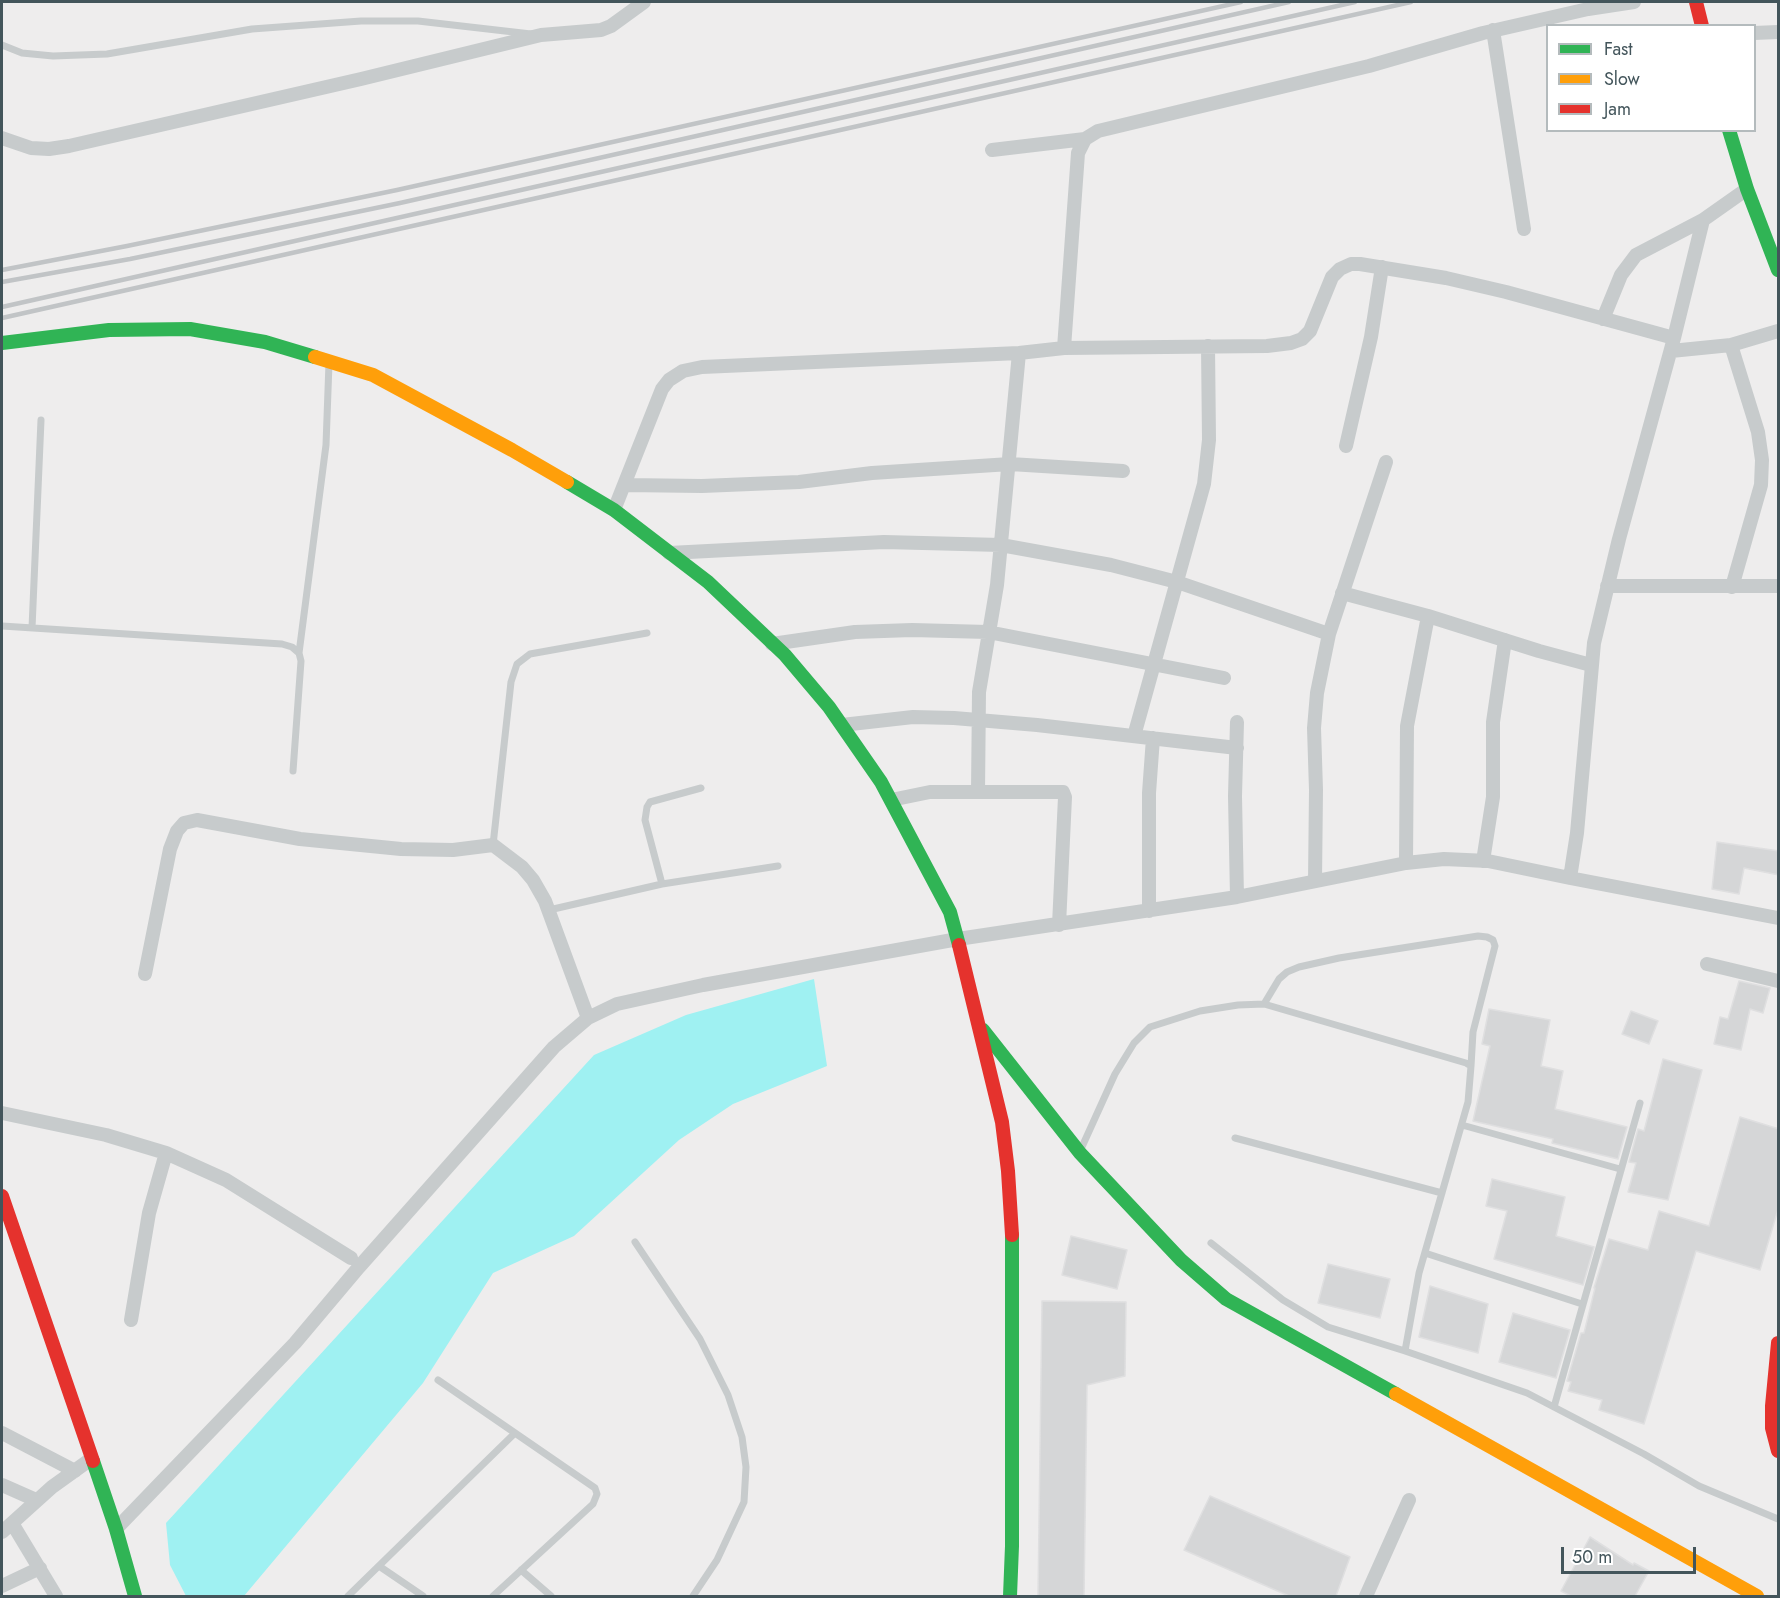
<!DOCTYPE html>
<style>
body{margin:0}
#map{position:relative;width:1780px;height:1598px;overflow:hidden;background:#eeeded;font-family:Jost,sans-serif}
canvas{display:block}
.frame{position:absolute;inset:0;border:3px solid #43555b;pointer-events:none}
.legend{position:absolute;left:1546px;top:24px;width:210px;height:108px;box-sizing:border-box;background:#fff;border:2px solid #b4bbbd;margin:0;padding:8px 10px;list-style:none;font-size:18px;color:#43555b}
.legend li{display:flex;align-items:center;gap:12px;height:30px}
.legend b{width:30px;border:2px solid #b4bbbd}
.scale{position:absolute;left:1561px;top:1547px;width:135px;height:27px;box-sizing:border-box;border:3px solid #43555b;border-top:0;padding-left:8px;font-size:18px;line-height:21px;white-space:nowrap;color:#43555b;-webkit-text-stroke:4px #fff;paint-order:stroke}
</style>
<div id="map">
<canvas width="1780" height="1598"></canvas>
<div class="frame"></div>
<ul class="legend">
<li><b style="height:8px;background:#30b455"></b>Fast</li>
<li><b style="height:8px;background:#ff9f0a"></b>Slow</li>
<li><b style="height:8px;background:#e5322d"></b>Jam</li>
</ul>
<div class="scale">50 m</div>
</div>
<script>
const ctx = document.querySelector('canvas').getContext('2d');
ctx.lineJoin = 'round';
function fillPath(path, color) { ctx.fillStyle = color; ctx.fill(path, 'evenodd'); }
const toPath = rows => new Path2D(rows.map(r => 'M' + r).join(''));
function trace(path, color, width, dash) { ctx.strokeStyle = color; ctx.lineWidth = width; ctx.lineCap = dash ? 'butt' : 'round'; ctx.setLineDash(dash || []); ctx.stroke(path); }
fillPath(toPath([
 [814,979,827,1066,733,1104,679,1140,574,1236,493,1273,423,1383,244,1596,186,1596,170,1565,166,1523,594,1055,686,1015]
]), '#9ff1f2');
const building = toPath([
 [1717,842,1779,851,1779,875,1744,868,1739,894,1712,889,1717,842],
 [1739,981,1770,988,1763,1013,1750,1009,1741,1050,1714,1044,1720,1017,1728,1019,1739,981],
 [1489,1009,1550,1020,1541,1066,1563,1071,1555,1109,1627,1127,1618,1159,1552,1143,1553,1139,1473,1121,1490,1046,1482,1044,1489,1009],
 [1631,1011,1658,1021,1649,1044,1622,1034,1631,1011],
 [1663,1059,1702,1070,1668,1200,1628,1192,1636,1163,1629,1162,1638,1129,1644,1131,1663,1059],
 [1740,1117,1779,1129,1779,1206,1760,1270,1696,1251,1644,1424,1599,1410,1602,1400,1568,1391,1571,1382,1567,1381,1581,1333,1584,1333,1595,1288,1594,1288,1609,1239,1648,1250,1659,1211,1709,1226,1740,1117],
 [1492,1179,1565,1197,1556,1236,1594,1247,1583,1285,1494,1259,1507,1211,1486,1206,1492,1179],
 [1071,1236,1127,1250,1117,1289,1062,1275,1071,1236],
 [1328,1264,1390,1279,1380,1318,1318,1303,1328,1264],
 [1430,1286,1488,1304,1478,1353,1419,1337,1430,1286],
 [1042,1301,1126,1302,1125,1376,1087,1385,1084,1596,1038,1596,1042,1301],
 [1513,1313,1570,1330,1556,1378,1499,1362,1513,1313],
 [1210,1496,1350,1557,1336,1596,1289,1596,1184,1550,1210,1496],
 [1590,1537,1633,1565,1634,1563,1649,1571,1635,1596,1571,1596,1561,1591,1590,1537]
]);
fillPath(building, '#d5d6d7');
trace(building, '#dfdfe0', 1.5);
trace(toPath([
 [2,45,22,53,53,56,107,54,252,29,361,21,418,21,531,34],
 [2,626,282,644,292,647,299,653,301,661,293,771],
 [32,628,41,420],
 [299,653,326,445,329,363],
 [493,845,511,682,517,664,530,654,647,633],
 [662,884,778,866],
 [549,910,662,884,645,820,647,807,650,802,701,788],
 [1264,1004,1279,979,1287,972,1299,967,1339,958,1478,936,1487,937,1493,940,1495,946,1473,1032,1471,1066],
 [1462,1125,1620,1169],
 [1235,1138,1442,1193],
 [1081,1149,1115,1074,1134,1043,1150,1027,1200,1011,1238,1005,1264,1004,1466,1063,1471,1066,1468,1102,1419,1273,1405,1351,1527,1393,1644,1454,1699,1486,1778,1519],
 [635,1242,700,1339,728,1395,742,1437,746,1467,744,1502,717,1560,693,1596],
 [1211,1243,1283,1300,1328,1327,1405,1351],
 [1425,1253,1582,1304],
 [438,1380,595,1488,597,1494,593,1504,493,1596],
 [1554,1407,1640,1103],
 [379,1566,423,1596],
 [521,1570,551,1596],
 [348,1596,515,1433]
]), '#c7cbcc', 7);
trace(toPath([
 [1493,30,1524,229],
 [1754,33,1778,32],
 [2,138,31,148,49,149,69,146,361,79,541,35,601,30,611,26,644,2],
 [992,150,1085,139],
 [1603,319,1621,275,1636,255,1703,220],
 [1674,338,1619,539,1594,643,1577,833,1570,878,1778,918],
 [1731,345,1758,432,1762,460,1761,485,1732,587],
 [1064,348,1078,153,1085,139,1098,131,1369,66,1483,33,1588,9,1634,2],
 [1671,351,1731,345,1778,331],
 [1346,446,1371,337,1382,267],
 [625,485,702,486,799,482,872,473,1010,464,1123,471],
 [614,510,662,389,669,380,683,371,702,367,1019,353,1064,348,1267,346,1291,343,1302,339,1310,331,1332,277,1340,269,1351,264,1360,264,1446,278,1506,292,1674,338,1703,220,1747,189],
 [669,553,884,542,1001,545,1111,565,1177,582,1329,634],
 [1607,586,1778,586],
 [1342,593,1428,616,1539,651,1591,665],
 [772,644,855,632,912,630,988,632,1224,678],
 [842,725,913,717,954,718,1037,725,1237,748],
 [1134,736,1204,484,1209,440,1208,346],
 [978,792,1063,792,1065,797,1059,925],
 [891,800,930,792,978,792,979,692,997,585,1019,353],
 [1483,861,1493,797,1493,722,1505,640],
 [1406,863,1407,726,1428,616],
 [1315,881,1316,790,1314,728,1317,693,1329,634,1386,462],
 [1237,897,1235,796,1237,722],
 [1149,911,1149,793,1153,738],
 [1707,964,1778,981],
 [145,974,170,849,177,831,184,823,197,820,300,839,401,849,453,850,493,845,522,867,533,880,545,901,588,1018],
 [2,1113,106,1135,166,1153,226,1180,351,1258],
 [131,1320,149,1213,166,1153],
 [2,1433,75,1471],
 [2,1485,36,1500],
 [12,1523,56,1596],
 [116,1529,295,1343,359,1267,554,1047,588,1018,617,1004,703,985,958,939,1237,897,1406,863,1444,859,1488,861,1570,878],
 [2,1532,52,1487,91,1459],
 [2,1586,40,1568],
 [1366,1596,1409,1500]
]), '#c7cbcc', 14);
trace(toPath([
 [1729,130,1747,189,1778,270],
 [2,343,109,330,190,329,265,342,315,357],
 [567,482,614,510,708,582,785,655,829,707,881,782,950,912,959,945],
 [983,1030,1080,1153,1181,1260,1226,1299,1396,1394],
 [93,1461,116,1529,135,1596],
 [1010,1596,1012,1546,1012,1235]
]), '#30b455', 14);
trace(toPath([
 [315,357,373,375,512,450,567,482],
 [1396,1394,1757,1596]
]), '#ff9f0a', 14);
trace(toPath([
 [1696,2,1702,26],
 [959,945,1002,1122,1008,1171,1012,1235],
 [2,1196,93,1461],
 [1778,1343,1772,1406,1772,1428,1778,1451]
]), '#e5322d', 14);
trace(toPath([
 [2,270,127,246,397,190,1241,2],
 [2,282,130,259,400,203,1289,2],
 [2,307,1355,2],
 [2,318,1411,2]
]), '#c1c4c6', 4.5);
</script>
